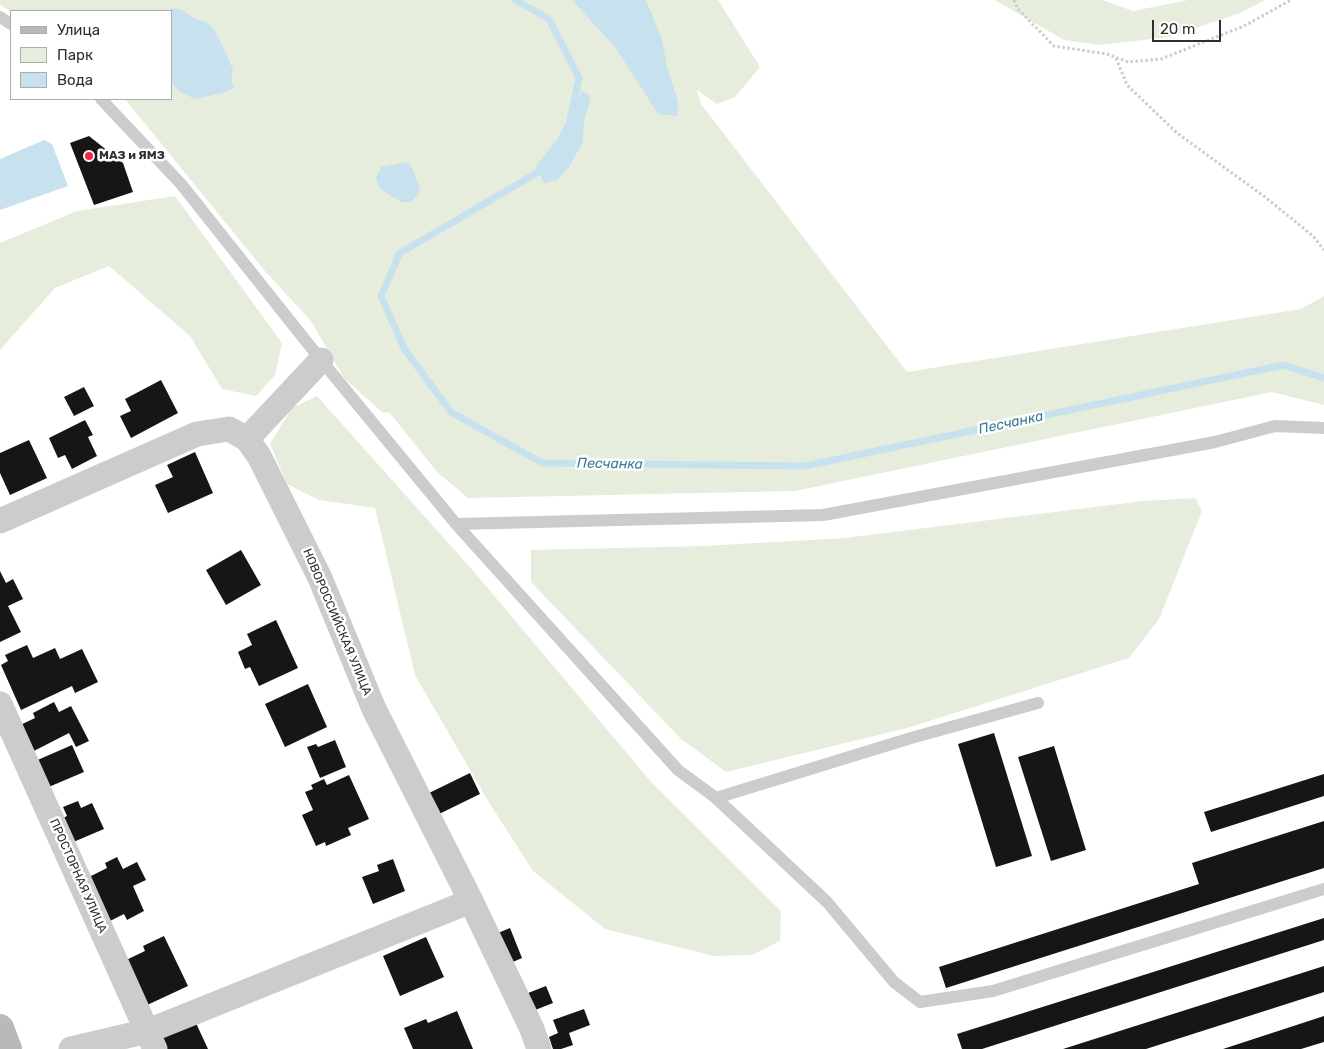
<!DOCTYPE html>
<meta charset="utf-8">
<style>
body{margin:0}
#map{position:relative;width:1324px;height:1049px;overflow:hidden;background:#fff;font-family:Rubik,sans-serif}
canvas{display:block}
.legend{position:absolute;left:10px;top:10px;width:162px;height:90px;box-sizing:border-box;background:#fff;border:1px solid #acacac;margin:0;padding:6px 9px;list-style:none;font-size:15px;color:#2f2f2f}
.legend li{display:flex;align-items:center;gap:10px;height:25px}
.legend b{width:25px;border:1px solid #acacac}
.scale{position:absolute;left:1152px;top:20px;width:69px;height:22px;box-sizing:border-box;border:2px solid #2f2f2f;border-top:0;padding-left:6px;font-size:15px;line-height:18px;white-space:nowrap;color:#2f2f2f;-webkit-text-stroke:4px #fff;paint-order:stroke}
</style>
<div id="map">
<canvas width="1324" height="1049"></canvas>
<ul class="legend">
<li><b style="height:6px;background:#b9b9b9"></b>Улица</li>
<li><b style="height:14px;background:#e7eddc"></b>Парк</li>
<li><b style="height:14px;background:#c7e2ee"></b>Вода</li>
</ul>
<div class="scale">20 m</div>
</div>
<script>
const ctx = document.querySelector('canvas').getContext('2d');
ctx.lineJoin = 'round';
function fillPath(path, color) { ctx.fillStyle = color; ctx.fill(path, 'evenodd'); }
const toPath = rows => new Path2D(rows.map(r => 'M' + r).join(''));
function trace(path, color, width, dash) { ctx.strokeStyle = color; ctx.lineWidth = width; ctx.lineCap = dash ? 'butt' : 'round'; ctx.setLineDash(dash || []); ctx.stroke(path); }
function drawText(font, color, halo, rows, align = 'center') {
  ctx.font = font + ' Rubik,sans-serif'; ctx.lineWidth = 5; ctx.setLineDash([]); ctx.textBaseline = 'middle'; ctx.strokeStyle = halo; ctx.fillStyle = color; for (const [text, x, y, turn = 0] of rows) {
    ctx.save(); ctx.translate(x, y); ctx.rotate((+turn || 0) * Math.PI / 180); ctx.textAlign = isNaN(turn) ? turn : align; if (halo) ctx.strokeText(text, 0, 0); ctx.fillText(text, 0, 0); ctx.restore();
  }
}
fillPath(toPath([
 [0,0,718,0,760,67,735,97,717,104,697,90,701,104,907,372,1301,309,1324,296,1324,405,1272,392,795,491,468,498,437,472,389,412,383,413,344,378,311,321,264,270,125,99,171,99,171,11,11,12,0,4],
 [995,0,1102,0,1133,11,1188,0,1265,0,1240,13,1169,37,1099,45,1064,40],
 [175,196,282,343,275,375,256,396,222,389,190,336,109,266,55,288,0,350,0,243,77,211],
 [317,396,475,573,652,783,781,911,780,941,752,955,714,956,605,929,533,871,488,801,415,675,375,508,319,500,287,484,270,444,292,408],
 [1195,498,1202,511,1159,619,1129,658,907,728,726,772,681,739,531,582,531,550,703,546,845,538,1143,501]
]), '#e7eddc');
fillPath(toPath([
 [572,0,646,0,662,39,667,67,678,102,677,116,658,114,615,47],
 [172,8,182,10,195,19,206,22,214,29,227,55,233,70,231,81,234,88,223,93,195,99,180,92,171,82,171,11,169,11],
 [582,91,589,95,590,102,584,121,583,142,569,167,557,180,544,183,536,166,557,140],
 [44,140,52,144,68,186,0,210,0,159],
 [407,162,412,168,420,189,419,194,411,202,401,202,380,189,376,178,381,167]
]), '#c7e2ee');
trace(toPath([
 [515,0,549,19,579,78,570,120],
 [547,167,400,253,381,296,405,350,451,412,542,463,805,466,1283,365,1324,378]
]), '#c7e2ee', 7);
fillPath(toPath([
 [89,136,123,163,133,192,94,205,70,143],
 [161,380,178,413,131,438,120,416,131,411,125,399],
 [84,387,94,406,74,416,64,397],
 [85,420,93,435,88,437,97,456,72,469,65,455,58,458,49,438],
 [29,440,47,478,10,495,0,473,0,453],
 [195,452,213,493,168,513,155,485,173,477,167,465],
 [241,550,261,585,226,605,206,570],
 [0,571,6,583,13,579,23,599,8,606,21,632,0,642],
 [276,620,298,668,259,686,250,667,245,669,238,652,252,645,247,634],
 [27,645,33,658,55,648,60,659,82,649,98,682,75,693,72,686,21,710,1,665,8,661,5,655],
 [308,684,327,727,285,747,265,704],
 [54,702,59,712,71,706,89,741,76,747,69,733,28,754,14,728,35,718,33,713],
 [994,733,1032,856,996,867,958,744],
 [335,740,346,767,320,778,307,747,316,744,318,747],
 [72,745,84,772,44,789,33,762],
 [1054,746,1086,850,1051,861,1018,757],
 [470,773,480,794,437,815,427,794],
 [1324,774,1324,796,1211,832,1204,812],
 [349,775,369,819,348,828,351,835,326,846,325,842,316,846,302,815,313,810,305,792,313,789,311,785,324,779,327,785],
 [78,801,81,808,92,803,104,829,71,843,61,819,67,816,63,807],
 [1324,821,1324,868,946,988,939,967,1199,884,1192,863],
 [117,857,123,869,137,862,146,880,133,886,144,911,127,920,124,914,108,922,87,878,107,868,105,863],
 [393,859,405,891,373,904,362,877,379,871,377,865],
 [1324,918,1324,940,982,1049,962,1049,957,1034],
 [510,928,522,958,506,965,493,935],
 [164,936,188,986,145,1006,124,961,145,951,143,946],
 [426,937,444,977,400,996,383,956],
 [1324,966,1324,992,1146,1049,1063,1049],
 [546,986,553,1003,530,1012,523,995],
 [584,1009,590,1025,569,1033,573,1045,561,1049,553,1049,549,1037,558,1033,553,1020],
 [457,1011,473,1049,413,1049,404,1028,426,1019,428,1023],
 [1324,1016,1324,1042,1301,1049,1223,1049],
 [195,1021,208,1049,163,1049,158,1038]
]), '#161616');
trace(toPath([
 [1014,0,1018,9,1054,46,1107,54,1128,62,1161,59,1244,26,1291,0],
 [1116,58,1127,85,1177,133,1265,197,1313,236,1324,250]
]), '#ccc', 3, [2.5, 2.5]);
trace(toPath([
 [0,17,11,24],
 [101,99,181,184,321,360,456,524,678,770,716,798,827,902,894,982,920,1002,993,991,1324,889],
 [456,524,823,515,1215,442,1275,426,1324,428],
 [716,798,911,738,1038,703]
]), '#ccc', 12);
trace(toPath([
 [247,439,321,360],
 [0,521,197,434,229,429,247,439,259,456,320,578,374,709,471,901,532,1029,539,1049],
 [0,704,155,1049],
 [71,1049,148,1031,471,901]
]), '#ccc', 25);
trace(toPath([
 [0,1028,8,1049]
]), '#b9b9b9', 28);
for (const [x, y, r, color] of [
 [89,156,5,"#f22645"]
]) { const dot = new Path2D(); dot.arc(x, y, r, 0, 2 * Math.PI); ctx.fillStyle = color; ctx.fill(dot); trace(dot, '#fff', 2); }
drawText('bold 12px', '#2f2f2f', '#fff', [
 ["МАЗ и ЯМЗ",99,156]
], 'left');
drawText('12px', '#2f2f2f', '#fff', [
 ["НОВОРОССИЙСКАЯ УЛИЦА",337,622,67],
 ["ПРОСТОРНАЯ УЛИЦА",78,876,66]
]);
drawText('italic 14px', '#377a98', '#fff', [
 ["Песчанка",1011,423,-12],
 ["Песчанка",610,464,1]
]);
</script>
